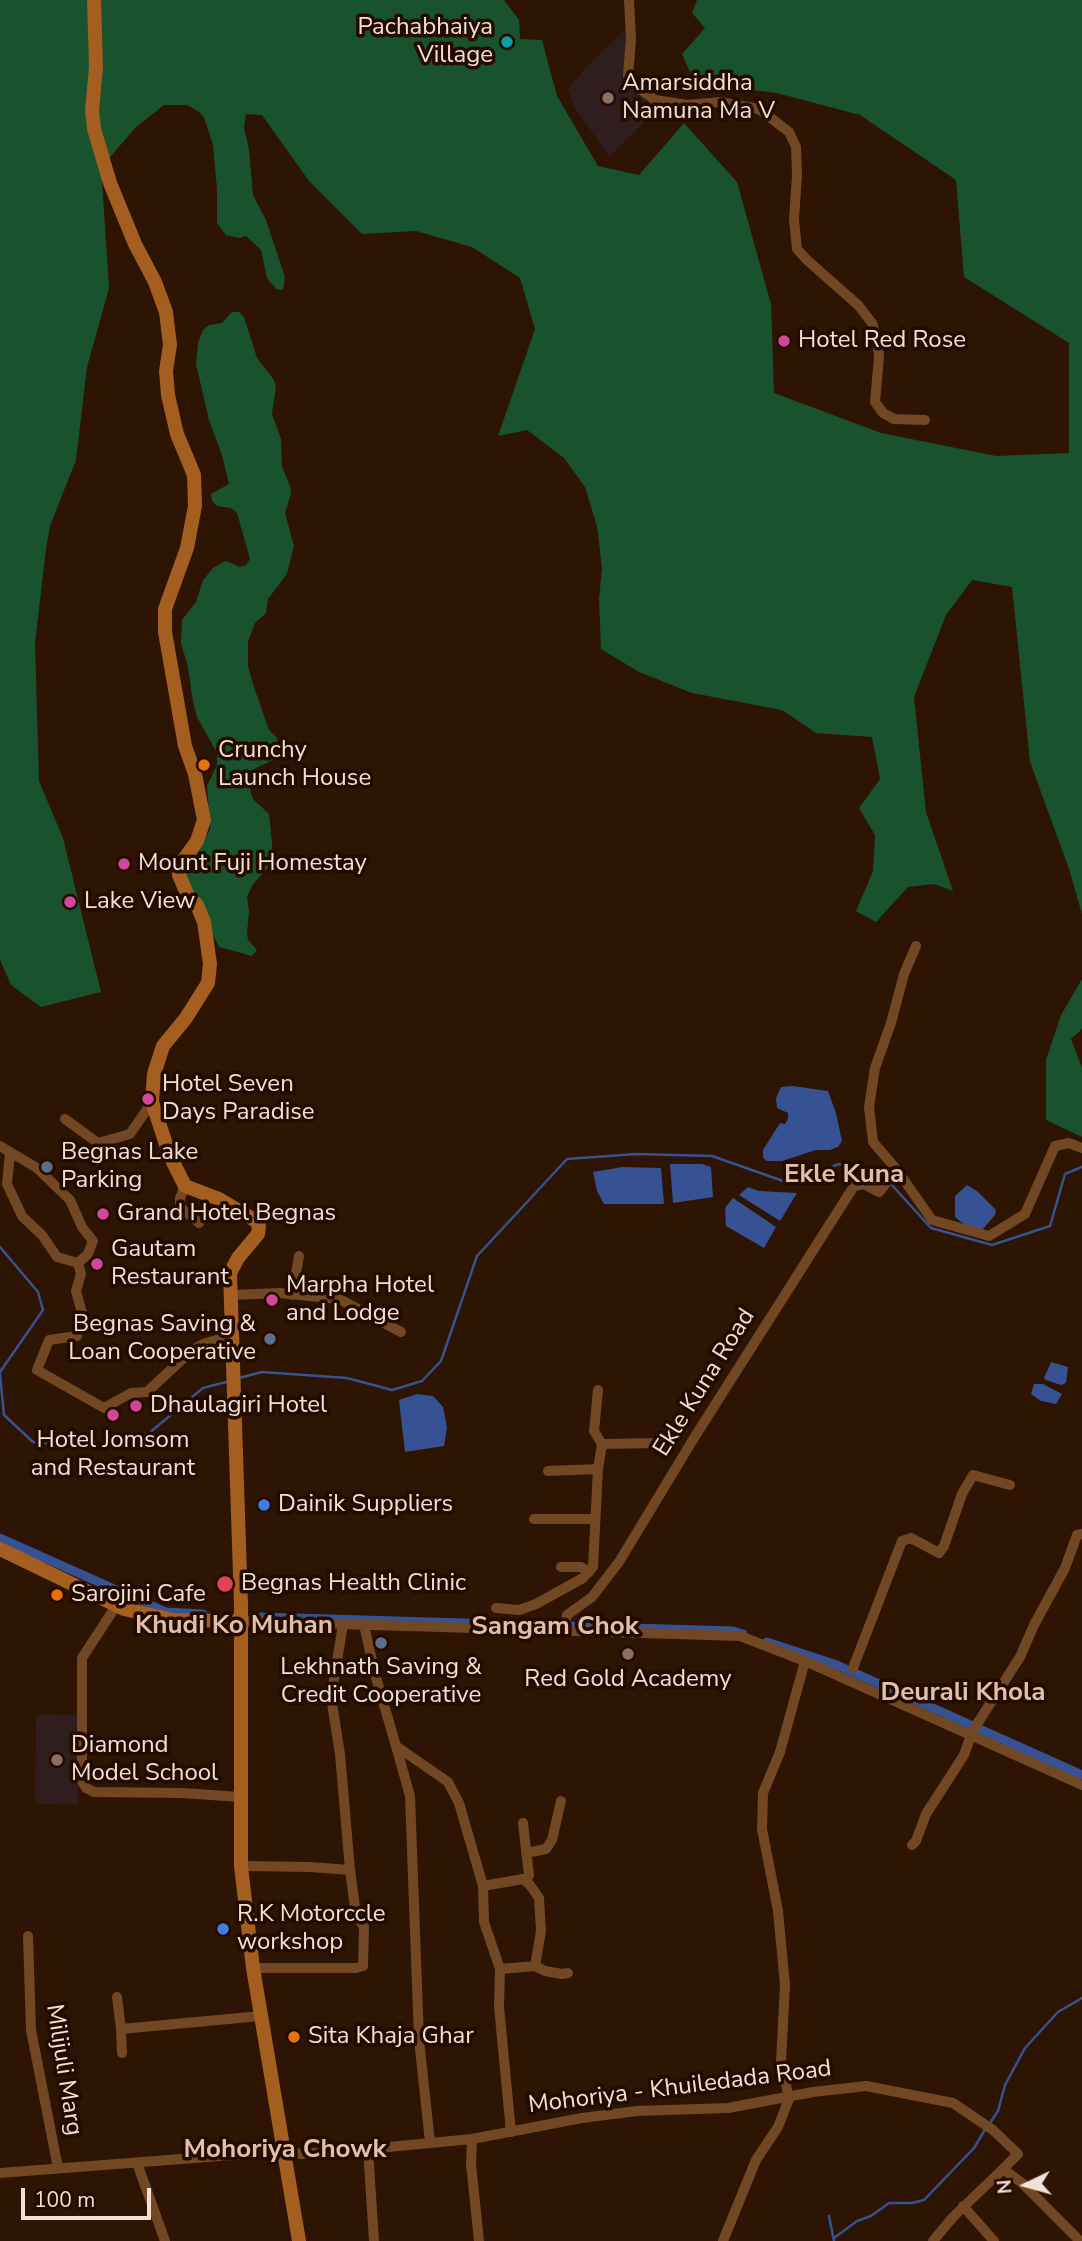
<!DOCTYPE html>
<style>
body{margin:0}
#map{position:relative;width:1082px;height:2241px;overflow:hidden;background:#2d1403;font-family:"Nunito Sans",sans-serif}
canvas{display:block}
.north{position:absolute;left:991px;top:2150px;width:70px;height:70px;-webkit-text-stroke:5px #230b00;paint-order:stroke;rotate:265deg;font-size:19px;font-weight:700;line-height:28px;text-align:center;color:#f2dfd5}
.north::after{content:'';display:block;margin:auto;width:24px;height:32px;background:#f2dfd5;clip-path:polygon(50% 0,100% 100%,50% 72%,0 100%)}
.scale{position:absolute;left:21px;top:2188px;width:130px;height:32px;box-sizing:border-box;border:4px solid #f2dfd5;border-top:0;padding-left:9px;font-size:21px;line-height:24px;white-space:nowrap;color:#f2dfd5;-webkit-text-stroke:5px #230b00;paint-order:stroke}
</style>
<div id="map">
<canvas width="1082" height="2241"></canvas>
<div class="north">N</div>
<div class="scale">100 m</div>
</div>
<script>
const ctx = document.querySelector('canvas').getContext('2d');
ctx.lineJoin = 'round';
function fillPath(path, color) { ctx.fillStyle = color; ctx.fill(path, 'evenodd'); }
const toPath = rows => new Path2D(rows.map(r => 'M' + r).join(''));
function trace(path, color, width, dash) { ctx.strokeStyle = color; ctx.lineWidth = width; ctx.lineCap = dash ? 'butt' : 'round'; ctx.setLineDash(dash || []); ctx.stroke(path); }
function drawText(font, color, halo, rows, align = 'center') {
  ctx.font = font + ' "Nunito Sans",sans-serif'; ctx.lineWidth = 7; ctx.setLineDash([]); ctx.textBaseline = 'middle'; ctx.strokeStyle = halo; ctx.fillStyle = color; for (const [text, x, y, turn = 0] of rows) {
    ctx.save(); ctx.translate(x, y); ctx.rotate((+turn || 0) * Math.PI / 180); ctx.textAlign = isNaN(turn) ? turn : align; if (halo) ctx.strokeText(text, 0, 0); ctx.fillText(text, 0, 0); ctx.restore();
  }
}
fillPath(toPath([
 [625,30,636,32,635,45,625,62,621,84,637,90,658,110,609,157,574,106,568,89,587,66],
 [36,1714,79,1715,78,1805,35,1804]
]), '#301d1d');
fillPath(toPath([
 [0,0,504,0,519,20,520,39,542,40,557,96,598,166,639,175,684,123,737,182,771,304,774,393,881,433,996,456,1069,453,1069,343,964,277,956,180,860,115,777,93,695,83,682,54,705,28,692,13,697,0,1082,0,1082,914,1069,869,1030,762,1012,587,972,580,946,615,914,697,926,812,953,891,934,884,908,887,876,922,856,911,873,871,875,835,859,808,880,779,872,737,816,733,782,710,692,693,639,672,601,649,599,599,602,568,597,526,585,487,564,458,527,430,498,436,535,329,520,278,472,247,416,231,362,234,309,181,262,115,246,114,244,128,249,149,253,195,266,220,285,277,283,290,276,289,267,278,261,250,246,236,240,238,226,235,217,223,217,189,213,145,204,117,199,112,187,105,164,105,135,128,101,168,109,288,87,367,76,460,50,526,46,549,35,643,39,781,63,838,101,992,41,1007,11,985,0,960],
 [232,312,239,312,244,317,257,358,274,380,276,386,272,414,281,439,282,467,290,486,291,493,285,513,294,546,287,574,268,599,266,613,255,623,248,642,248,666,254,687,269,730,277,738,278,744,275,759,256,768,251,772,249,779,251,794,254,800,269,814,272,842,272,856,268,868,253,884,247,897,249,912,247,933,248,940,257,950,252,956,219,947,185,880,186,865,210,830,207,786,217,765,217,753,197,717,193,702,188,667,181,643,182,620,196,602,203,580,213,568,226,561,240,567,246,565,250,559,237,513,231,508,217,506,212,501,211,494,229,484,222,455,209,420,196,364,198,343,203,330,209,325,222,323],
 [1082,979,1082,1029,1071,1039,1082,1068,1082,1137,1046,1120,1046,1060,1061,1015]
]), '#18532d');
fillPath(toPath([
 [793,1086,828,1091,836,1113,842,1141,838,1147,830,1150,816,1150,782,1161,767,1161,763,1158,763,1150,780,1123,785,1124,788,1119,788,1113,777,1108,776,1098,781,1087],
 [670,1164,702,1164,711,1167,713,1197,673,1203],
 [622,1167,661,1168,664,1204,604,1204,597,1191,593,1172],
 [967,1185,977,1191,996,1210,995,1215,982,1230,966,1226,955,1217,955,1196],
 [748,1187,759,1191,797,1193,780,1221,739,1195],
 [733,1198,776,1227,764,1248,726,1226,725,1208],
 [1051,1362,1068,1367,1066,1383,1061,1385,1046,1380,1044,1378],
 [1034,1384,1043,1384,1062,1394,1056,1404,1041,1401,1031,1394],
 [417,1394,433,1396,443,1407,447,1427,444,1446,405,1452,399,1400]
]), '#365292');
trace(toPath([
 [891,1184,931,1228,992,1245,1050,1226,1065,1174,1082,1167],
 [0,1247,38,1292,43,1310,0,1372],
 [0,1374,4,1415,33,1442,104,1447,142,1439,203,1388,230,1381],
 [239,1378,262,1372,347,1378,392,1390,422,1381,441,1361,477,1256,567,1159,636,1154,712,1156,783,1181,805,1176,839,1164,881,1173,887,1179],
 [990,2123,998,2111,1005,2085,1025,2048,1058,2012,1082,1998],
 [829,2216,834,2241],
 [834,2238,857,2221,871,2216,889,2203,912,2203,924,2200,974,2148,986,2128]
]), '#365292', 2.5);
trace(toPath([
 [0,1538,166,1612,203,1614],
 [261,1617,733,1631,743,1634],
 [767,1642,837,1665,1082,1775]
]), '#365292', 9);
trace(toPath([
 [629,0,631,39,628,76,633,84,655,100,687,105,720,102,759,109,789,132,796,147,797,176,794,219,797,249,807,260,858,305,872,323,877,339,879,357,875,402,883,413,894,419,925,420],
 [916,946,904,974,891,1023,875,1068,869,1107,873,1142,897,1170,932,1220,989,1236,1025,1214,1055,1146,1069,1143,1082,1148],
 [65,1119,98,1143,130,1134,152,1102],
 [0,1146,10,1152,7,1184,22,1216,42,1235,57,1257,78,1263,81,1274,76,1291,82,1313,77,1336,49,1340,37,1370,104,1408,131,1393,147,1392,191,1351,203,1344,233,1335],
 [10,1152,37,1168,70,1200,82,1227,93,1241,88,1254,78,1263],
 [185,1186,180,1198,180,1207,199,1223],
 [231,1295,280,1293,339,1299,401,1332],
 [292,1295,299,1256],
 [598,1390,594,1431,602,1444],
 [598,1469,602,1444,658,1443],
 [534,1519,595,1519],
 [561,1567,581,1567,589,1572],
 [116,1606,82,1658,82,1781,86,1788,94,1792,182,1793,240,1797],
 [496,1608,519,1610,536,1604,583,1578,593,1567,598,1469,548,1471],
 [240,1621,740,1636,805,1661,1082,1785],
 [364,1625,375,1674,396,1746,448,1782,459,1803,483,1886,484,1922,500,1969,499,2007,511,2132],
 [564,1630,567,1615,592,1597,619,1562,694,1438,854,1186,864,1184,879,1192,897,1170],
 [853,1668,902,1541,911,1538,939,1553,944,1546,962,1494,973,1475,1010,1485],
 [396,1746,410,1796,419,2040,430,2142],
 [523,1823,529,1875,526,1881],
 [912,1845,916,1841,926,1814,964,1755,972,1732,1020,1657,1034,1625,1065,1568,1077,1535,1082,1534],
 [526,1853,546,1849,552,1840,561,1801],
 [241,1866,310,1867,350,1870,340,1754,331,1697,343,1625],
 [483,1886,523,1879,530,1885,539,1898,541,1931,535,1966],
 [28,1936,31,2030,58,2168],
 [253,1968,356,1968,363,1966,364,1927,356,1915,350,1870],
 [500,1969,535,1966,545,1971,562,1974,568,1973],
 [117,1997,121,2029,261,2016],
 [121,2029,122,2053],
 [472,2139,471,2164,479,2241],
 [368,2149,374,2241],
 [137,2163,165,2241],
 [0,2173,285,2151,302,2154,368,2149,472,2139,582,2118,637,2111,728,2108,813,2092,866,2086,953,2103,993,2130,1018,2154,1003,2169,1022,2183,1080,2241],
 [963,2206,994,2241],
 [723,2241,756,2160,778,2127,789,2099,781,2062,785,1985,778,1911,762,1829,763,1793,780,1752,805,1661],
 [933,2241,953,2217,1003,2169]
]), '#724724', 10);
trace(toPath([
 [94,0,96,67,92,110,94,129,110,183,135,244,155,282,166,312,170,345,166,371,168,395,177,434,194,475,195,506,187,548,165,609,165,632,185,746,195,774,204,820,197,841,182,862,179,875,188,896,197,905,204,922,210,964,208,983,186,1018,163,1046,154,1074,152,1102,170,1156,185,1186,219,1199,256,1221,259,1226,258,1234,238,1258,230,1273,241,1605,241,1866,253,1968,299,2241],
 [0,1549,124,1609,174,1620,240,1621]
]), '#a35e20', 14);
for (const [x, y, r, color] of [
 [507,42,7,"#0f9aa8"],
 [608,98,7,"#8d6e63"],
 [784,341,7,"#d1479c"],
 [204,765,7,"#e8710a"],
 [124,864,7,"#d1479c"],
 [70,902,7,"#d1479c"],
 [148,1099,7,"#d1479c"],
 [47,1167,7,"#5c6f8a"],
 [103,1214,7,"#d1479c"],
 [97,1264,7,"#d1479c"],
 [272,1300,7,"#d1479c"],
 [270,1339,7,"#5c6f8a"],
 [136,1406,7,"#d1479c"],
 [113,1415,7,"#d1479c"],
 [264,1505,7,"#3f7fe0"],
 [225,1584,9,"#e0444e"],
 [57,1595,7,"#e8710a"],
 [381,1643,7,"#5c6f8a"],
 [628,1654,7,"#8d6e63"],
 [57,1760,7,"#8d6e63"],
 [223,1929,7,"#3f7fe0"],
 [294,2037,7,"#e8710a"]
]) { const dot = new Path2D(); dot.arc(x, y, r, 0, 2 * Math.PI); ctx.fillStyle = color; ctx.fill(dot); trace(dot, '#230b00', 2.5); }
drawText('24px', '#f2dfd5', '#230b00', [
 ["Pachabhaiya",493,28,"right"],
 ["Village",493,56,"right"],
 ["Amarsiddha",622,84],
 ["Namuna Ma V",622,112],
 ["Hotel Red Rose",798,341],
 ["Crunchy",218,751],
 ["Launch House",218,779],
 ["Mount Fuji Homestay",138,864],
 ["Lake View",84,902],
 ["Hotel Seven",162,1085],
 ["Days Paradise",162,1113],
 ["Begnas Lake",61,1153],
 ["Parking",61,1181],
 ["Grand Hotel Begnas",117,1214],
 ["Gautam",111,1250],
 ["Restaurant",111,1278],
 ["Marpha Hotel",286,1286],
 ["and Lodge",286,1314],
 ["Begnas Saving &",256,1325,"right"],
 ["Loan Cooperative",256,1353,"right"],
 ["Dhaulagiri Hotel",150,1406],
 ["Hotel Jomsom",113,1441,"center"],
 ["and Restaurant",113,1469,"center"],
 ["Dainik Suppliers",278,1505],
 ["Begnas Health Clinic",241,1584],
 ["Sarojini Cafe",71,1595],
 ["Lekhnath Saving &",381,1668,"center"],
 ["Credit Cooperative",381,1696,"center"],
 ["Red Gold Academy",628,1680,"center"],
 ["Diamond",71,1746],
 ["Model School",71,1774],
 ["R.K Motorccle",237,1915],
 ["workshop",237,1943],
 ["Sita Khaja Ghar",308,2037]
], 'left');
drawText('24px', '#f2dfd5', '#230b00', [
 ["Ekle Kuna Road",705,1383,-58],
 ["Milijuli Marg",63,2070,81],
 ["Mohoriya - Khuiledada Road",680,2088,-7]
]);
drawText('bold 26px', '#e2bfaa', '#230b00', [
 ["Ekle Kuna",844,1176],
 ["Khudi Ko Muhan",234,1627],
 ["Sangam Chok",555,1628],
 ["Deurali Khola",963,1694],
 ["Mohoriya Chowk",285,2151]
]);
</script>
